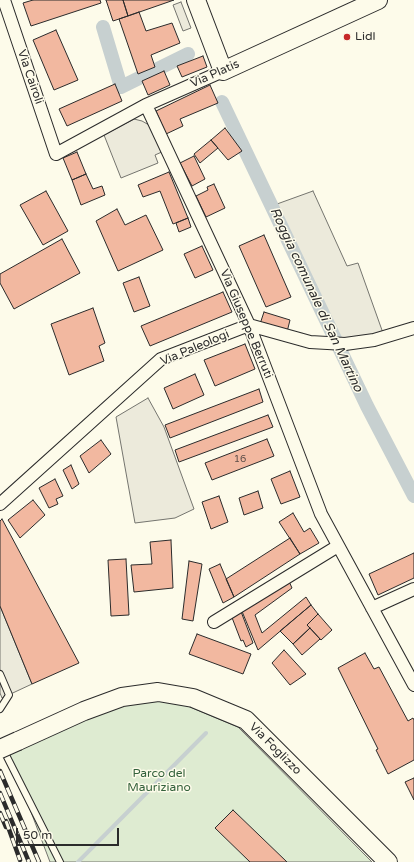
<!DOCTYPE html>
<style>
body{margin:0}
#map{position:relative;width:414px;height:862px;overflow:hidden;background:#fdfbea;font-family:"Varela Round",sans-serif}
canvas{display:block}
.scale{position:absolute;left:16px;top:828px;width:103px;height:18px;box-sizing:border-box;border:2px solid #2b2b2b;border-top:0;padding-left:5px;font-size:12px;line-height:14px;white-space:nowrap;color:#2b2b2b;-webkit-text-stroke:3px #fdfbea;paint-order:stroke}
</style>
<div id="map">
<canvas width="414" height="862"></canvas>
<div class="scale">50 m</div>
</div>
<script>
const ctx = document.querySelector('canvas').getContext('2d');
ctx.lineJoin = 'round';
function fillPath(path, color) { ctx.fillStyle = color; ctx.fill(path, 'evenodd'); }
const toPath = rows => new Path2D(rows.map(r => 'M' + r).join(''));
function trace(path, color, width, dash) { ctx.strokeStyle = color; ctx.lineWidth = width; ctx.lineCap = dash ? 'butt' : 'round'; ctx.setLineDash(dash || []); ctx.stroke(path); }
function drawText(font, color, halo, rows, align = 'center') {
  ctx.font = font + ' "Varela Round",sans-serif'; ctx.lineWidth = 3; ctx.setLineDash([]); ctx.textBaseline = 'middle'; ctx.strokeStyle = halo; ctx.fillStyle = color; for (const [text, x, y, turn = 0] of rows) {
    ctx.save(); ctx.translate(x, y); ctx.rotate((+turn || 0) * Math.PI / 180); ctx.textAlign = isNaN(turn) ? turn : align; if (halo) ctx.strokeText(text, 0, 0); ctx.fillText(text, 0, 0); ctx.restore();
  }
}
const green = toPath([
 [171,699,238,727,372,862,50,862,9,754,110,705,171,699]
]);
fillPath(green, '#deebd1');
trace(green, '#74746e', 1);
const parking = toPath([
 [181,2,191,28,183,31,173,5,181,2],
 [134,119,142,121,149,125,164,151,155,155,158,163,121,178,104,135,134,119],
 [313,191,347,266,358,263,383,333,341,339,277,204,313,191],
 [148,398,164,427,194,509,175,518,135,523,116,417,148,398],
 [0,606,32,684,2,698,0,693,0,606]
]);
fillPath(parking, '#eceadb');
trace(parking, '#74746e', 1);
trace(toPath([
 [78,862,206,733]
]), '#c7d0d0', 4);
trace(toPath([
 [103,27,121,87,188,54],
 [222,102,367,406,414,496]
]), '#c7d0d0', 14);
const building = toPath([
 [33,0,100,0,101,3,31,26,23,3,33,0],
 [106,0,123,0,128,16,113,21,106,0],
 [123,0,174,0,128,16,123,0],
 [139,12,146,31,172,23,180,43,151,55,155,67,138,74,119,19,139,12],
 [56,30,78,80,54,90,33,40,56,30],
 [203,56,207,67,182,77,177,66,203,56],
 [164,71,170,85,148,95,142,81,164,71],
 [115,84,122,101,67,126,59,109,115,84],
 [210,85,218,103,180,119,183,126,166,134,156,111,210,85],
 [225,128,242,151,228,160,211,140,225,128],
 [211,140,218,148,200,163,194,154,211,140],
 [77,152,86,174,72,180,63,158,77,152],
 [194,156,205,179,192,186,180,163,194,156],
 [169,172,188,218,173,224,160,191,143,197,138,185,169,172],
 [86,174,93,189,102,186,105,195,81,205,72,180,86,174],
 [214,184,225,208,206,217,196,196,208,190,207,187,214,184],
 [46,191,68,231,43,245,20,205,46,191],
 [117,209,125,225,146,215,163,250,118,271,96,221,117,209],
 [188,218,191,227,179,232,176,223,188,218],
 [264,235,291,297,266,307,239,246,264,235],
 [62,239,80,273,14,309,0,283,0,274,62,239],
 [202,246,213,270,195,278,184,254,202,246],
 [139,277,150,306,134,312,123,283,139,277],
 [223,292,232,312,150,346,141,326,223,292],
 [93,308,105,343,99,346,104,361,69,375,51,324,93,308],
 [264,312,290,320,287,332,260,324,264,312],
 [245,344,255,369,215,386,204,360,245,344],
 [195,374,204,395,173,409,164,388,195,374],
 [259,389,263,402,170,438,165,425,259,389],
 [268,415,273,427,179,462,175,450,268,415],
 [267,439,274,456,212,480,205,463,267,439],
 [101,440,111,454,89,473,80,456,101,440],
 [71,465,79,484,72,489,63,470,71,465],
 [290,471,300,497,281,504,271,479,290,471],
 [55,479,63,496,56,499,58,504,49,508,39,488,55,479],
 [258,491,263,508,244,515,239,498,258,491],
 [219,496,228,522,211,529,202,502,219,496],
 [33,500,45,515,20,538,8,520,33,500],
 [293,513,304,532,310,528,319,543,300,554,279,522,293,513],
 [2,519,79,663,32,684,0,606,0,521,2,519],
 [290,538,300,554,234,597,226,579,290,538],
 [171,540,173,588,134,592,131,565,152,564,150,542,171,540],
 [414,553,414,578,378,595,369,574,414,553],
 [126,559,129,615,111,616,108,560,126,559],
 [189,561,202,564,193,621,182,619,189,561],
 [220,564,234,597,223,603,209,569,220,564],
 [288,579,292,588,255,615,262,633,306,597,311,605,258,650,241,609,288,579],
 [311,605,318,614,307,625,310,628,293,644,280,631,311,605],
 [240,609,253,643,246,647,243,640,241,641,231,615,240,609],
 [318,614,332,630,321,640,307,625,318,614],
 [310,628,320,639,302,655,293,644,310,628],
 [197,634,251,654,243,674,189,654,197,634],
 [284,650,306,674,290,685,272,663,284,650],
 [365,653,374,669,379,667,408,721,413,718,414,720,414,760,388,774,376,750,378,749,338,668,365,653],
 [414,778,414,800,405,782,414,778],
 [233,810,287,862,250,862,215,828,233,810]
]);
fillPath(building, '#f2b8a0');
trace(building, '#2b2b2b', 1);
const lane = toPath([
 [0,674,9,695,0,709],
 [3,749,60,862]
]);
const street = toPath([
 [4,0,56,154,146,105,223,71],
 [146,105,249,325,321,514,414,685],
 [0,504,161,359,249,325,310,342,345,344,374,340,414,328],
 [372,608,414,589],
 [214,622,338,546]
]);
const secondary = toPath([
 [196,0,223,71,378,0],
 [18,741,84,711,122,697,158,692,193,698,246,720,388,862]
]);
trace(lane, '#2b2b2b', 8);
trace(street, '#2b2b2b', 14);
trace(secondary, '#2b2b2b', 20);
trace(lane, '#fdfbea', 6);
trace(street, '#fdfbea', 12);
trace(secondary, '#fdfbea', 18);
const rail = toPath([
 [0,771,39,862],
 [0,793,29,862],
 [0,813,6,827],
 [6,821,20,860]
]);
trace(rail, '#2b2b2b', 4.5);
trace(rail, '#fdfbea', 3, [9]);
const secondaryBridge = toPath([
 [0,749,18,741]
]);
trace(secondaryBridge, '#2b2b2b', 20, []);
trace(secondaryBridge, '#fdfbea', 18);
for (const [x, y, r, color] of [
 [347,37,4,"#c62828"]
]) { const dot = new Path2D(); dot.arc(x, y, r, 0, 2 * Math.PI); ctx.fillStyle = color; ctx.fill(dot); trace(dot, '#fdfbea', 1.5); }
drawText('10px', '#5d4e48', null, [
 ["16",240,459]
]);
drawText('12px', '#2b2b2b', '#fdfbea', [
 ["Lidl",355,37]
], 'left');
drawText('12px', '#2b2b2b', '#fdfbea', [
 ["Via Platis",215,74,-24],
 ["Via Cairoli",30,77,71],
 ["Via Giuseppe Berruti",246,324,67],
 ["Via Paleologi",195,348,-23],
 ["Via Foglizzo",275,749,45]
]);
drawText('12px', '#34623c', '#fdfbea', [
 ["Parco del",159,774],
 ["Mauriziano",159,788]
]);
drawText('italic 13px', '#2b2b2b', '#fdfbea', [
 ["Roggia comunale di San Martino",316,300,65]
]);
</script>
